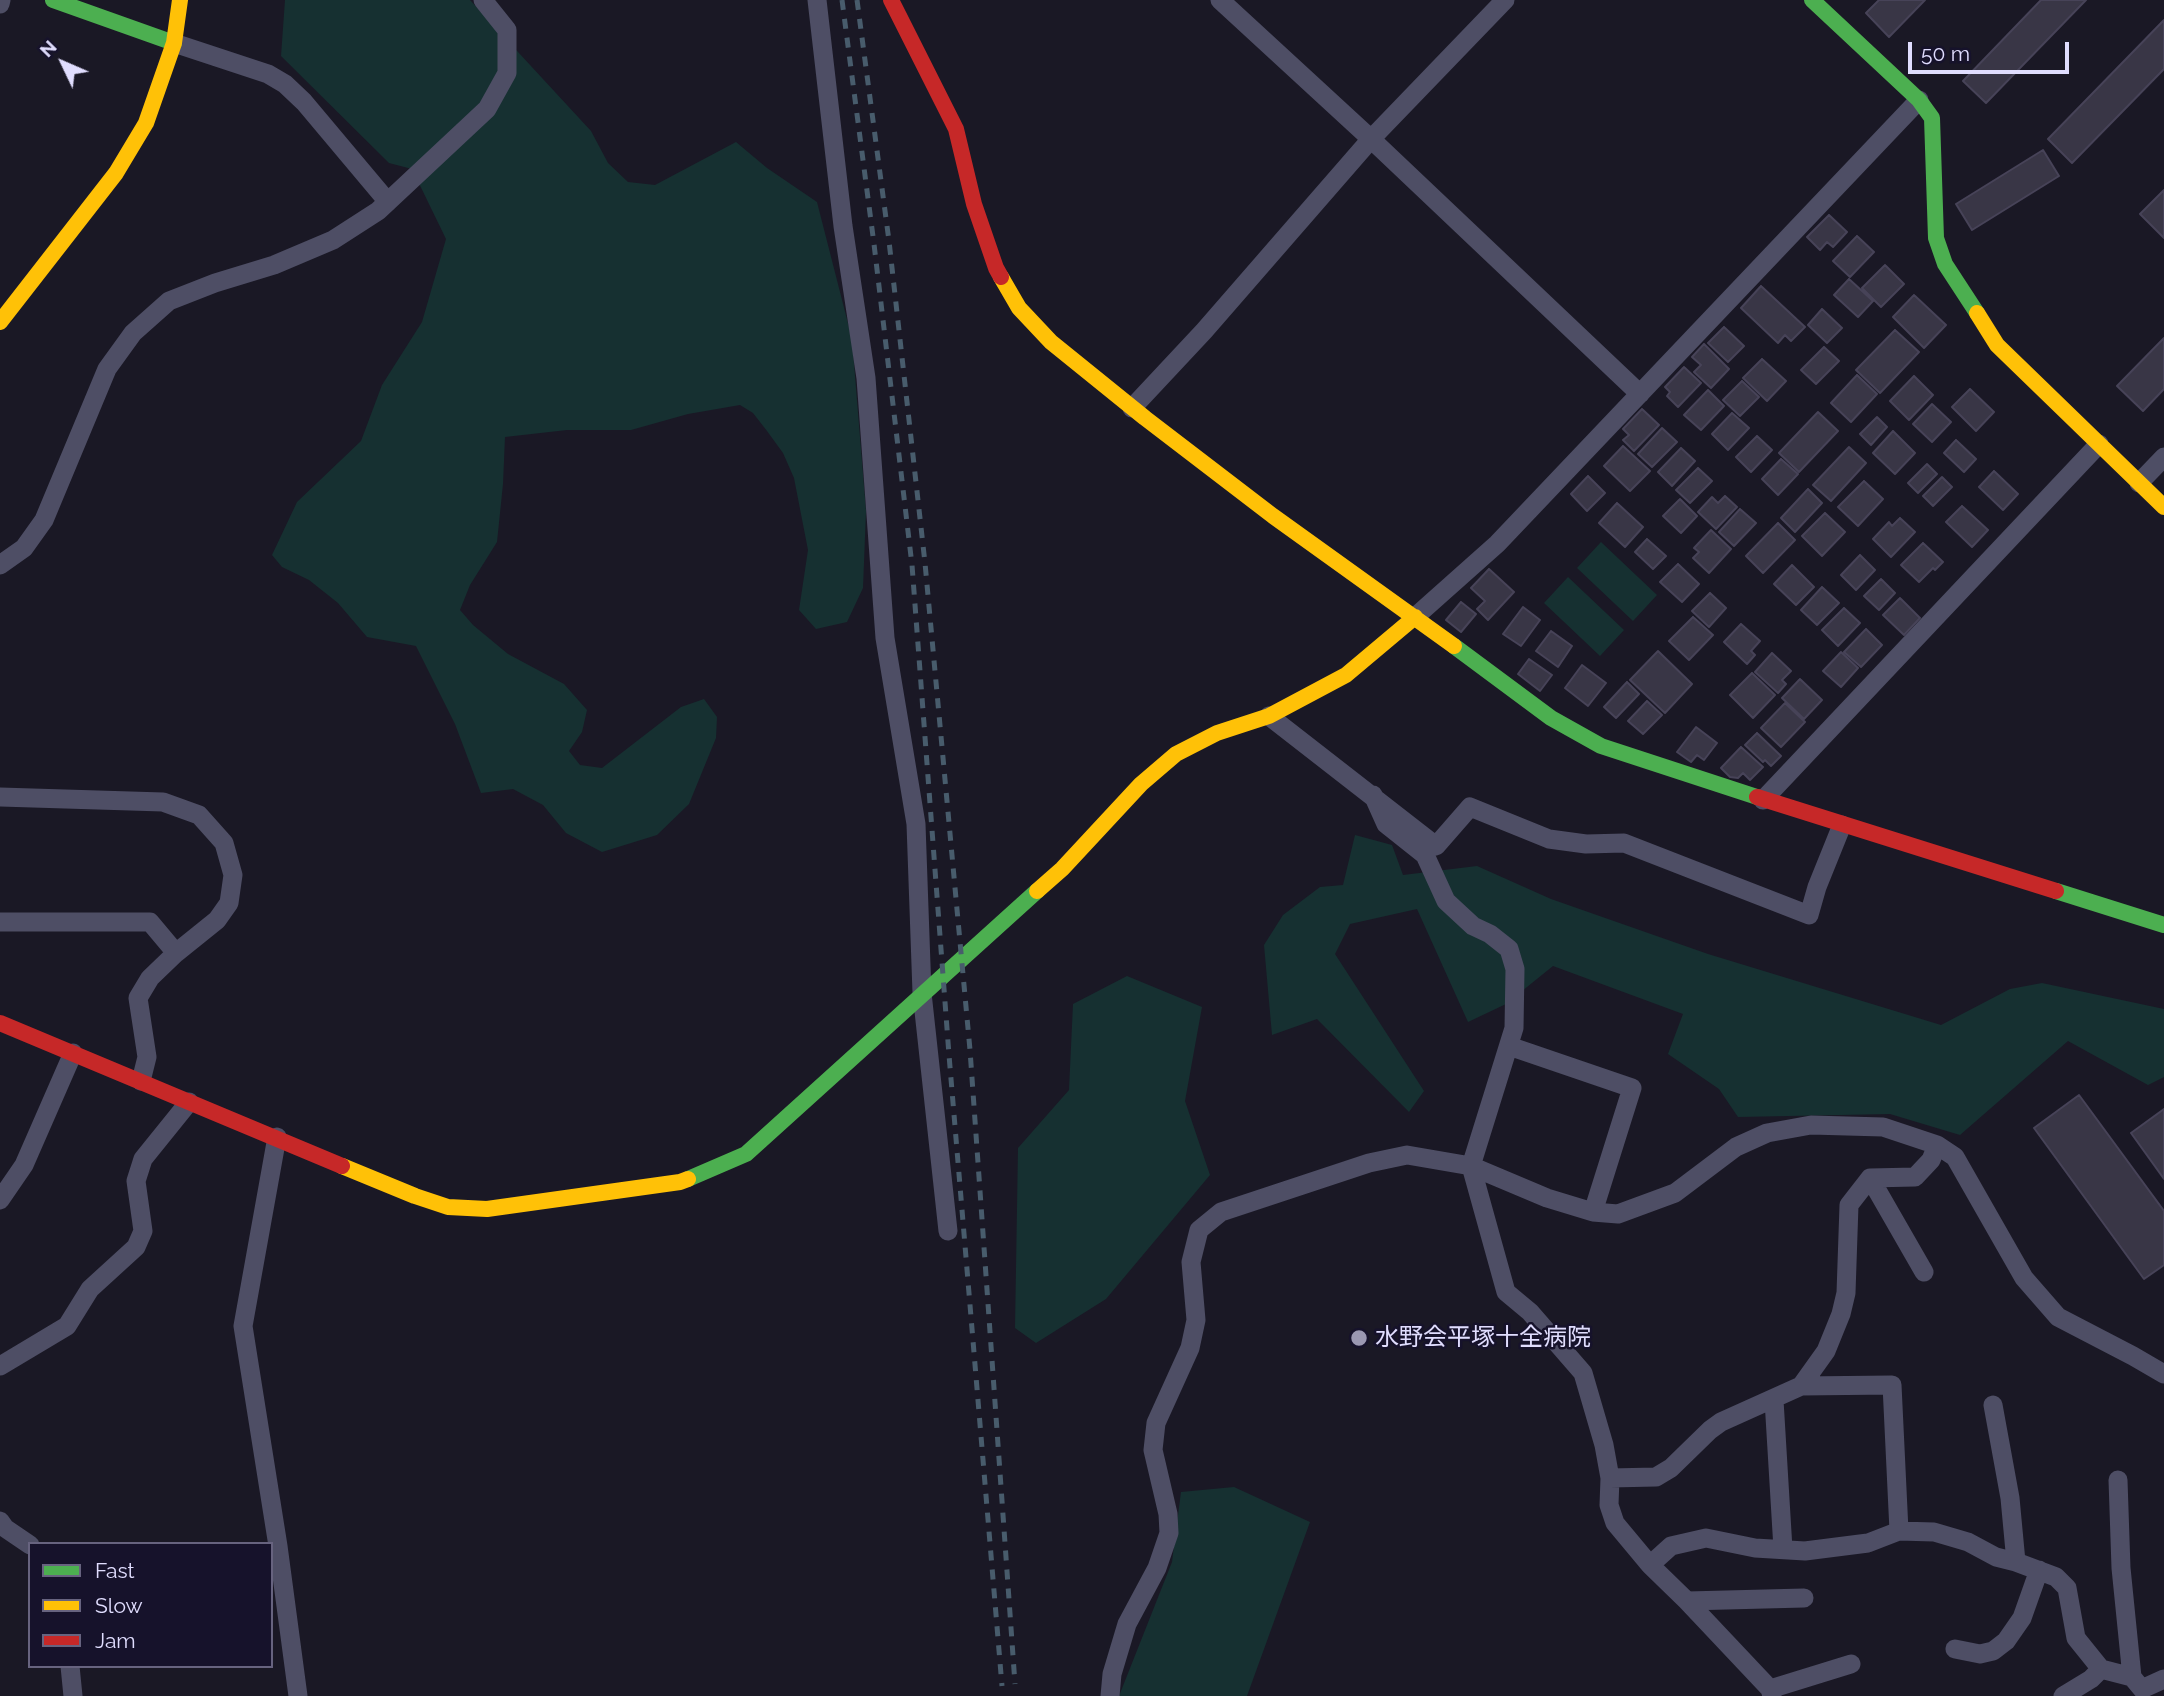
<!DOCTYPE html>
<meta charset="utf-8">
<style>
body{margin:0}
#map{position:relative;width:2164px;height:1696px;overflow:hidden;background:#1a1825;font-family:Raleway,sans-serif}
canvas{display:block}
.legend{position:absolute;left:28px;top:1542px;width:245px;height:126px;box-sizing:border-box;background:#16122b;border:2px solid #67637f;margin:0;padding:9px 12px;list-style:none;font-size:21px;color:#e0ddfe}
.legend li{display:flex;align-items:center;gap:14px;height:35px}
.legend b{width:35px;border:2px solid #67637f}
.north{position:absolute;left:28px;top:28px;width:70px;height:70px;-webkit-text-stroke:5px #16122b;paint-order:stroke;rotate:314deg;font-size:19px;font-weight:700;line-height:28px;text-align:center;color:#e0ddfe}
.north::after{content:'';display:block;margin:auto;width:24px;height:32px;background:#e0ddfe;clip-path:polygon(50% 0,100% 100%,50% 72%,0 100%)}
.scale{position:absolute;left:1908px;top:42px;width:161px;height:32px;box-sizing:border-box;border:4px solid #e0ddfe;border-top:0;padding-left:9px;font-size:21px;line-height:24px;white-space:nowrap;color:#e0ddfe;-webkit-text-stroke:5px #16122b;paint-order:stroke}
</style>
<div id="map">
<canvas width="2164" height="1696"></canvas>
<ul class="legend">
<li><b style="height:9px;background:#4caf50"></b>Fast</li>
<li><b style="height:9px;background:#ffc107"></b>Slow</li>
<li><b style="height:9px;background:#c62828"></b>Jam</li>
</ul>
<div class="north">N</div>
<div class="scale">50 m</div>
</div>
<script>
const ctx = document.querySelector('canvas').getContext('2d');
ctx.lineJoin = 'round';
function fillPath(path, color) { ctx.fillStyle = color; ctx.fill(path, 'evenodd'); }
const toPath = rows => new Path2D(rows.map(r => 'M' + r).join(''));
function trace(path, color, width, dash) { ctx.strokeStyle = color; ctx.lineWidth = width; ctx.lineCap = dash ? 'butt' : 'round'; ctx.setLineDash(dash || []); ctx.stroke(path); }
function drawText(font, color, halo, rows, align = 'center') {
  ctx.font = font + ' Raleway,"Noto Sans JP",sans-serif'; ctx.lineWidth = 5; ctx.setLineDash([]); ctx.textBaseline = 'middle'; ctx.strokeStyle = halo; ctx.fillStyle = color; for (const [text, x, y, turn = 0] of rows) {
    ctx.save(); ctx.translate(x, y); ctx.rotate((+turn || 0) * Math.PI / 180); ctx.textAlign = isNaN(turn) ? turn : align; if (halo) ctx.strokeText(text, 0, 0); ctx.fillText(text, 0, 0); ctx.restore();
  }
}
fillPath(toPath([
 [285,0,470,0,591,131,608,163,628,182,655,185,736,142,767,168,817,202,852,339,866,511,863,588,847,622,816,629,799,610,808,550,794,478,783,453,767,431,753,413,740,405,688,414,631,430,567,430,505,437,503,484,497,542,470,585,460,610,473,625,508,654,564,684,587,710,582,732,569,751,580,765,602,768,681,707,704,699,717,717,716,738,689,804,657,835,602,852,566,833,543,805,513,789,481,793,455,724,416,646,367,637,338,603,309,580,282,567,272,555,297,502,361,441,382,385,422,322,446,239,412,169,389,163,281,56],
 [1601,542,1657,595,1633,621,1577,568],
 [1568,577,1624,630,1600,656,1544,603],
 [1355,835,1392,845,1403,875,1477,866,1551,899,1708,954,1941,1025,2010,989,2042,983,2164,1009,2164,1077,2148,1085,2068,1041,1960,1135,1890,1114,1738,1117,1719,1089,1668,1054,1683,1014,1553,966,1506,1004,1468,1022,1417,909,1350,924,1335,954,1424,1091,1409,1112,1317,1019,1272,1035,1264,945,1283,915,1320,887,1343,885],
 [1127,976,1202,1007,1185,1101,1210,1175,1106,1299,1036,1343,1015,1328,1018,1148,1069,1090,1073,1004],
 [1234,1487,1310,1522,1247,1696,1119,1696,1172,1562,1181,1492]
]), '#163031');
const building = toPath([
 [1879,0,1925,0,1889,37,1866,13,1879,0],
 [2041,0,2086,0,1986,103,1963,81,2041,0],
 [2164,20,2164,69,2072,163,2048,139,2164,20],
 [2043,150,2059,176,1972,230,1956,204,2043,150],
 [2164,190,2164,238,2140,214,2164,190],
 [1829,215,1847,232,1833,247,1827,242,1820,250,1807,237,1829,215],
 [1857,236,1874,252,1850,277,1833,261,1857,236],
 [1885,265,1904,284,1881,307,1862,288,1885,265],
 [1849,279,1873,301,1858,317,1834,295,1849,279],
 [1761,286,1805,327,1791,341,1785,335,1778,343,1741,308,1761,286],
 [1914,295,1946,325,1924,348,1893,317,1914,295],
 [1822,309,1842,328,1827,343,1808,325,1822,309],
 [1724,327,1744,346,1728,362,1708,343,1724,327],
 [1895,330,1919,352,1880,393,1856,370,1895,330],
 [2164,338,2164,389,2143,411,2117,386,2164,338],
 [1704,344,1729,369,1711,388,1694,372,1701,365,1692,357,1704,344],
 [1824,347,1839,361,1816,384,1801,370,1824,347],
 [1762,359,1786,381,1767,401,1743,378,1762,359],
 [1684,367,1701,383,1678,407,1667,396,1670,392,1665,387,1684,367],
 [1857,375,1877,394,1851,422,1831,403,1857,375],
 [1914,376,1933,395,1909,420,1890,401,1914,376],
 [1742,381,1759,397,1740,416,1723,400,1742,381],
 [1970,389,1994,412,1976,431,1952,407,1970,389],
 [1708,390,1724,406,1701,430,1684,415,1708,390],
 [1932,404,1951,422,1932,442,1913,424,1932,404],
 [1642,409,1659,425,1634,451,1623,440,1629,435,1623,429,1642,409],
 [1818,412,1838,431,1799,472,1779,453,1818,412],
 [1732,413,1749,428,1728,450,1712,434,1732,413],
 [1877,417,1887,427,1871,445,1860,434,1877,417],
 [1662,428,1677,442,1652,467,1638,454,1662,428],
 [1893,431,1915,453,1895,474,1873,453,1893,431],
 [1757,436,1772,450,1751,472,1736,457,1757,436],
 [1956,440,1976,459,1964,472,1944,453,1956,440],
 [1623,446,1650,471,1630,491,1604,466,1623,446],
 [1849,447,1866,463,1831,501,1813,485,1849,447],
 [1681,448,1695,461,1672,486,1658,472,1681,448],
 [1781,459,1798,474,1778,495,1762,479,1781,459],
 [1927,464,1937,474,1918,493,1908,483,1927,464],
 [1698,468,1712,481,1690,503,1676,490,1698,468],
 [1994,471,2018,494,2003,510,1979,487,1994,471],
 [1588,476,1605,493,1587,511,1571,494,1588,476],
 [1942,477,1952,487,1933,506,1923,496,1942,477],
 [1864,481,1883,499,1858,526,1838,507,1864,481],
 [1808,489,1822,503,1795,532,1781,518,1808,489],
 [1725,496,1737,507,1716,529,1698,512,1712,497,1718,503,1725,496],
 [1680,499,1697,516,1681,533,1663,516,1680,499],
 [1617,503,1643,527,1625,547,1599,523,1617,503],
 [1962,506,1988,530,1972,547,1946,522,1962,506],
 [1740,509,1756,523,1734,546,1719,532,1740,509],
 [1825,513,1845,532,1822,556,1802,536,1825,513],
 [1900,518,1915,532,1891,557,1873,539,1889,522,1892,526,1900,518],
 [1778,523,1795,540,1763,573,1746,556,1778,523],
 [1711,530,1731,549,1709,573,1693,558,1699,552,1694,548,1711,530],
 [1647,539,1666,556,1653,569,1635,552,1647,539],
 [1923,543,1943,562,1935,570,1933,568,1919,582,1901,565,1923,543],
 [1860,555,1875,570,1856,590,1841,575,1860,555],
 [1678,564,1699,584,1682,602,1660,582,1678,564],
 [1792,565,1814,587,1796,605,1774,584,1792,565],
 [1489,569,1514,592,1488,620,1477,609,1485,601,1471,588,1489,569],
 [1881,579,1895,593,1879,610,1864,596,1881,579],
 [1822,587,1839,603,1817,625,1801,610,1822,587],
 [1710,593,1726,608,1709,627,1692,611,1710,593],
 [1900,598,1920,618,1904,635,1883,615,1900,598],
 [1461,602,1476,614,1461,632,1446,620,1461,602],
 [1523,607,1540,620,1521,646,1503,634,1523,607],
 [1844,608,1860,623,1838,646,1822,630,1844,608],
 [1693,617,1713,635,1689,660,1669,641,1693,617],
 [1741,624,1760,641,1751,651,1755,655,1747,664,1724,642,1741,624],
 [1866,629,1882,645,1861,667,1844,652,1866,629],
 [1551,631,1572,646,1558,667,1536,651,1551,631],
 [1658,651,1692,684,1665,713,1630,680,1658,651],
 [1841,652,1858,668,1841,687,1823,671,1841,652],
 [1772,653,1791,671,1782,680,1786,684,1778,693,1755,672,1772,653],
 [1529,659,1552,675,1540,691,1518,674,1529,659],
 [1582,665,1606,683,1588,706,1565,688,1582,665],
 [1752,673,1775,695,1753,718,1730,695,1752,673],
 [1800,679,1822,700,1804,719,1782,698,1800,679],
 [1627,682,1639,694,1616,718,1604,707,1627,682],
 [1647,701,1662,715,1643,734,1628,721,1647,701],
 [1785,703,1805,722,1781,747,1761,728,1785,703],
 [1696,727,1717,743,1704,760,1697,755,1691,762,1677,752,1696,727],
 [1757,733,1781,756,1771,766,1765,760,1763,762,1745,745,1757,733],
 [1741,747,1763,767,1750,780,1743,773,1738,778,1730,777,1721,768,1741,747],
 [2079,1095,2164,1211,2164,1265,2144,1279,2034,1128,2079,1095],
 [2164,1109,2164,1179,2131,1133,2164,1109]
]);
fillPath(building, '#393646');
trace(building, '#474358', 2);
trace(toPath([
 [817,0,843,226,866,378,885,638,916,824,922,993,948,1231],
 [1220,0,1371,139,1640,394],
 [0,4,1,0],
 [174,43,268,74,285,84,304,102,388,202],
 [1132,408,1204,331,1371,139,1505,0],
 [2139,483,2164,457],
 [0,565,24,548,44,520,107,369,133,333,169,301,215,283,274,265,333,240,378,211,487,109,507,73,507,30,483,0],
 [1415,617,1497,544,1919,100],
 [1269,716,1436,846,1470,807,1549,839,1586,844,1624,843,1809,915,1817,887,1842,825],
 [1373,795,1386,824,1425,855,1446,901,1473,926,1490,934,1509,949,1515,969,1514,1028,1471,1166,1506,1292,1530,1312,1583,1373,1604,1445,1610,1478,1609,1505,1615,1523,1650,1565,1687,1601,1770,1689,1772,1696],
 [0,797,163,802,199,815,224,843,233,875,229,903,217,920,176,953,150,978,138,998,147,1057,141,1081],
 [1763,800,2099,444],
 [0,922,150,922,176,953],
 [1509,1046,1632,1088,1593,1212],
 [277,1137,243,1326,278,1546,298,1696],
 [1870,1178,1924,1272],
 [0,1200,24,1165,73,1053],
 [0,1366,67,1326,90,1289,136,1247,143,1231,136,1181,143,1159,189,1102],
 [1801,1386,1826,1351,1841,1314,1846,1293,1849,1205,1870,1178,1915,1177,1931,1160,1937,1145],
 [1774,1400,1783,1549],
 [1993,1405,2010,1498,2016,1562],
 [1610,1478,1656,1477,1671,1468,1710,1430,1721,1422,1801,1386,1892,1385,1899,1531],
 [2118,1480,2121,1568,2132,1677],
 [0,1521,5,1528,30,1545],
 [1650,1565,1671,1546,1706,1538,1755,1548,1805,1551,1868,1543,1899,1531,1934,1532,1968,1542,1996,1557,2016,1562,2056,1577,2067,1588,2076,1638,2101,1669,2132,1677,2142,1689,2164,1679],
 [1687,1601,1804,1598],
 [1955,1649,1980,1654,1993,1651,2006,1641,2022,1618,2039,1570],
 [70,1666,73,1696],
 [1770,1689,1851,1664],
 [1110,1696,1112,1674,1127,1624,1157,1568,1169,1533,1168,1514,1153,1450,1156,1423,1190,1348,1196,1320,1191,1262,1199,1230,1221,1212,1369,1163,1407,1155,1471,1166,1547,1198,1593,1212,1618,1214,1675,1193,1736,1147,1767,1133,1811,1125,1883,1127,1937,1145,1955,1157,2024,1278,2058,1317,2133,1356,2164,1374],
 [2063,1696,2091,1679,2101,1669]
]), '#4e4e65', 19);
trace(toPath([
 [53,0,174,43],
 [1812,0,1919,100,1932,118,1936,238,1945,264,1977,313],
 [1454,646,1551,718,1601,746,1757,797],
 [2056,891,2164,925],
 [688,1179,746,1154,1037,891]
]), '#4caf50', 16);
trace(toPath([
 [1001,277,1019,308,1051,342,1145,418,1273,516,1454,646],
 [1977,313,1997,345,2164,507],
 [0,322,116,173,146,123,174,43,180,0],
 [1037,891,1062,869,1141,784,1176,754,1217,733,1269,716,1346,675,1415,617],
 [342,1166,415,1196,448,1207,487,1209,680,1182,688,1179]
]), '#ffc107', 16);
trace(toPath([
 [891,0,956,129,974,204,996,268,1001,277],
 [1757,797,2056,891],
 [0,1023,342,1166]
]), '#c62828', 16);
trace(toPath([
 [842,0,874,244,912,565,949,1055,1002,1686],
 [857,0,889,241,925,563,970,1050,1015,1684]
]), '#485c6c', 5, [10, 9]);
for (const [x, y, r, color] of [
 [1359,1338,9,"#9b98b2"]
]) { const dot = new Path2D(); dot.arc(x, y, r, 0, 2 * Math.PI); ctx.fillStyle = color; ctx.fill(dot); trace(dot, '#16122b', 2.5); }
drawText('24px', '#e0ddfe', '#16122b', [
 ["水野会平塚十全病院",1375,1338]
], 'left');
</script>
